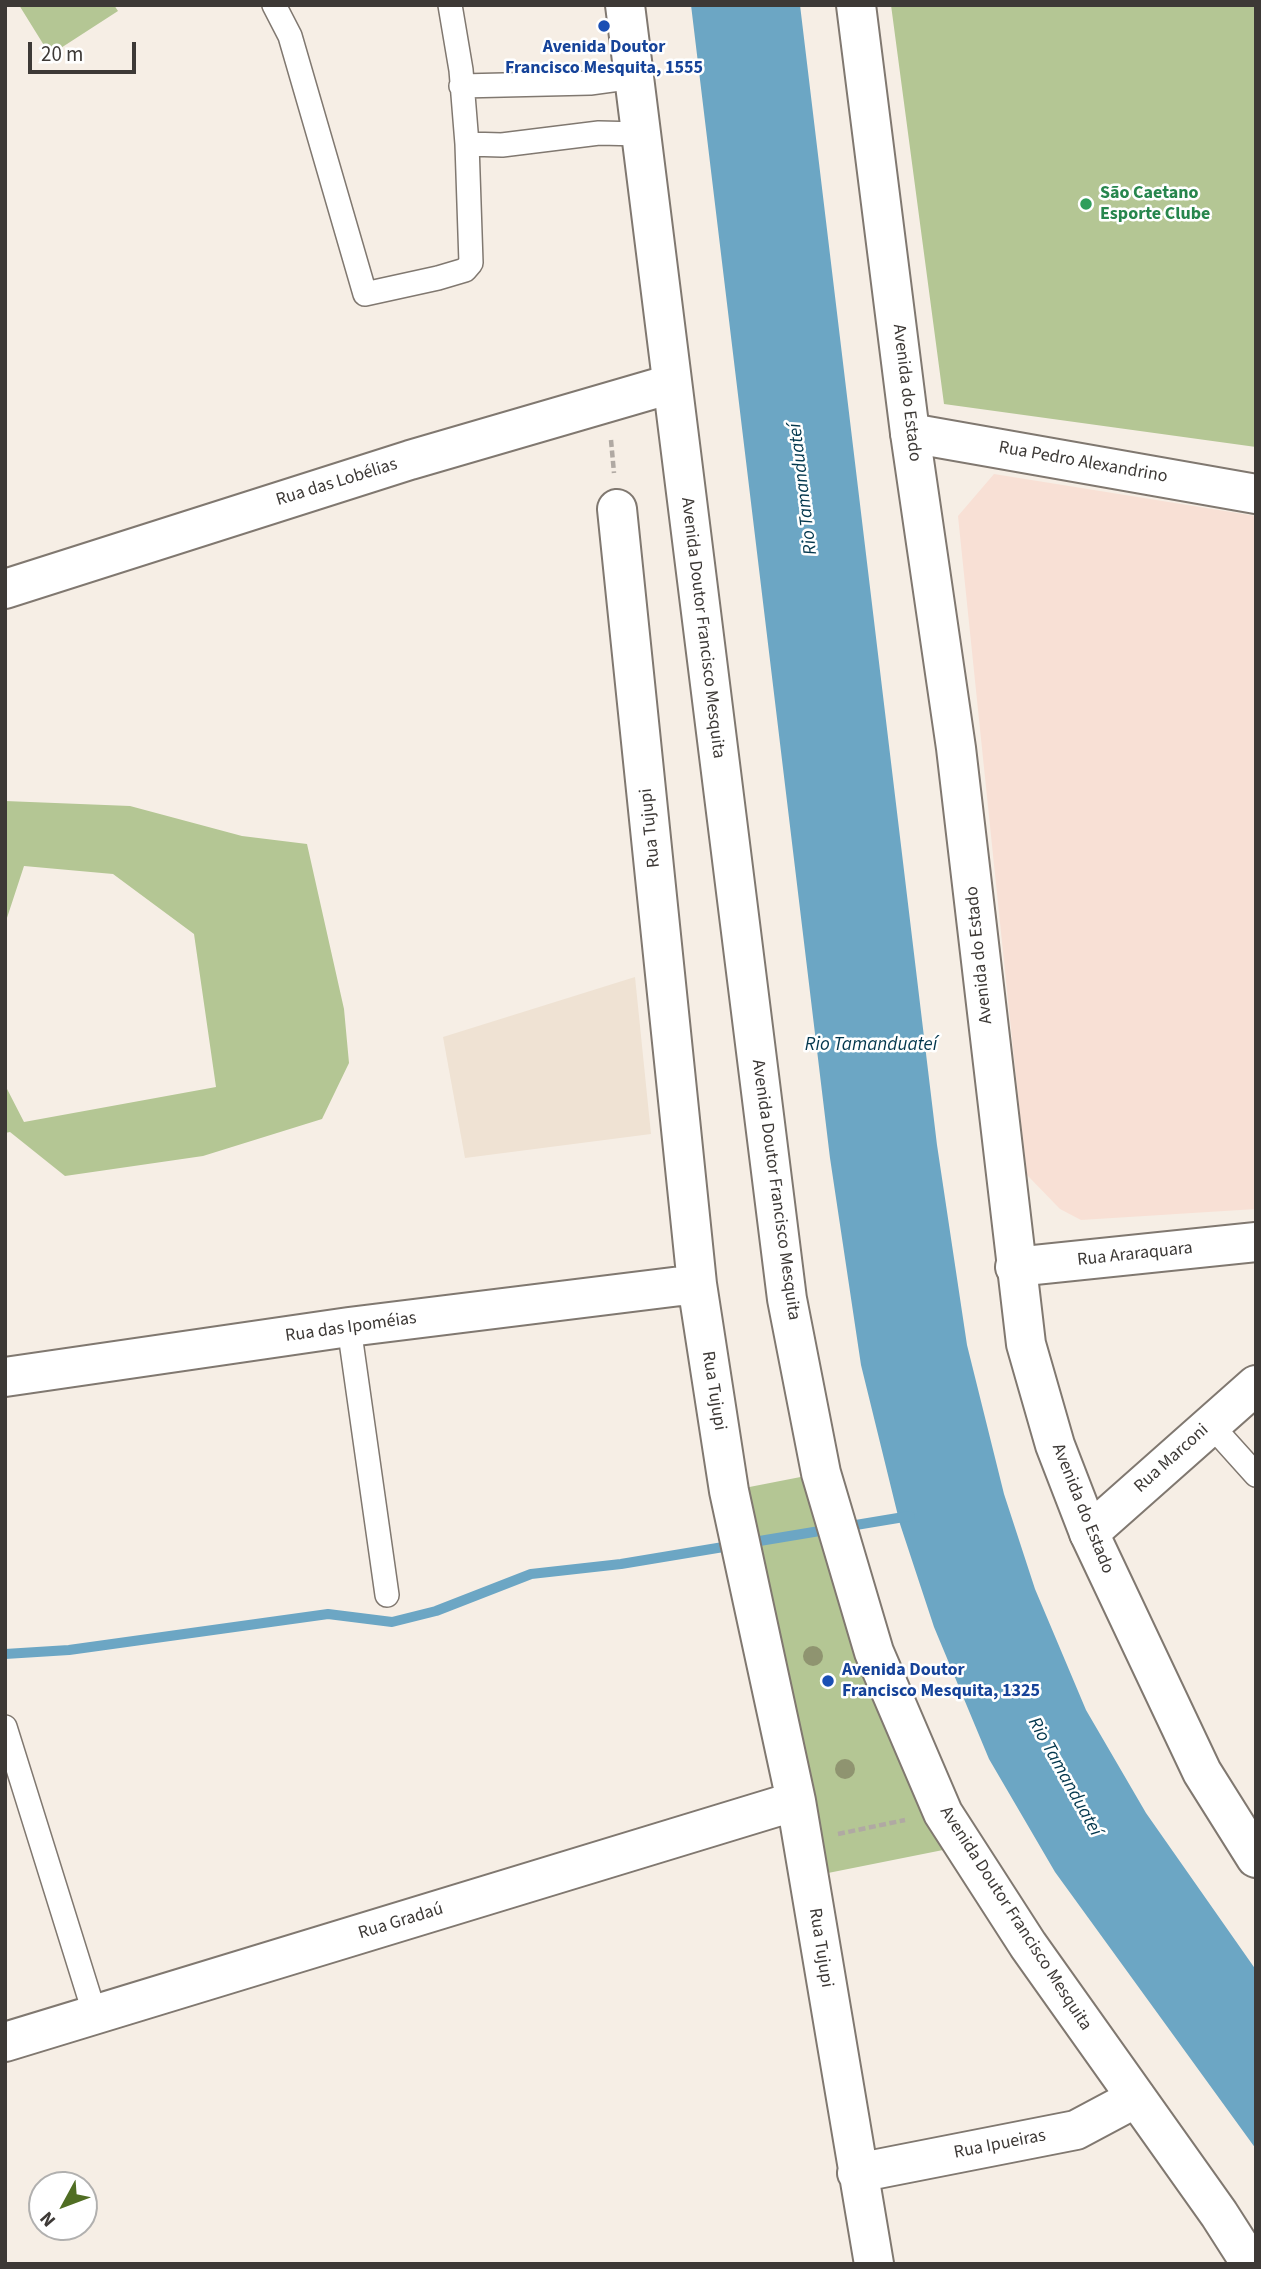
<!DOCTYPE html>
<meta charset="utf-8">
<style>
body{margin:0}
#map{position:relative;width:1261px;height:2269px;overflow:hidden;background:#f6eee5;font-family:"Source Sans 3",sans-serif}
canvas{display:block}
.frame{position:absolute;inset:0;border:7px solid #3d3936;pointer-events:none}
.north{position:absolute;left:28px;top:2171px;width:70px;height:70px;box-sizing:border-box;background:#fff;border:2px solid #b1b0af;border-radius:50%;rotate:229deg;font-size:19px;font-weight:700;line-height:28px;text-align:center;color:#3d3936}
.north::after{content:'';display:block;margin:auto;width:24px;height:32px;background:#506e23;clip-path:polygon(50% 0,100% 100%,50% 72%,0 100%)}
.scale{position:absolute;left:28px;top:42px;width:108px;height:32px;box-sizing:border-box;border:4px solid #3d3936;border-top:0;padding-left:9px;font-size:21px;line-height:24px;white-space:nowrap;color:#3d3936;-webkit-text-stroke:5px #fff;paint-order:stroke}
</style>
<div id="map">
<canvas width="1261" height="2269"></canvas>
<div class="frame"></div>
<div class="north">N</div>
<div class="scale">20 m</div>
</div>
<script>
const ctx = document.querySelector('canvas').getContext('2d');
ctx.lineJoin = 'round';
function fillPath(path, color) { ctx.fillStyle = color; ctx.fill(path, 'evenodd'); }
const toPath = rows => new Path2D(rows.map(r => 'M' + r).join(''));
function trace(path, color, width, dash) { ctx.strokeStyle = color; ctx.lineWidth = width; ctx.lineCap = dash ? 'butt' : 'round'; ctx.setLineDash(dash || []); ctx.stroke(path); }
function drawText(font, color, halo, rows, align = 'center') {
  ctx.font = font + ' "Source Sans 3",sans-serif'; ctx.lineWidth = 5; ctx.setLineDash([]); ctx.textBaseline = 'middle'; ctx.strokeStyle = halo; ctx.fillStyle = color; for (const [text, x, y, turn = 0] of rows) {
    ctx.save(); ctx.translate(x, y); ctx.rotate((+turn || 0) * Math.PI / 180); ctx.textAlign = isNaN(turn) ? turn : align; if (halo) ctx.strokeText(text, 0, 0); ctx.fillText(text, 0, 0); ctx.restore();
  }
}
fillPath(toPath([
 [635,977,651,1134,465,1158,443,1037]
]), '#efe2d3');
fillPath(toPath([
 [994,474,1256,516,1256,1209,1081,1220,1060,1209,1026,1174,958,516]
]), '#f8e0d5');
fillPath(toPath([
 [19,5,114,5,118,11,50,55],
 [891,5,1256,5,1256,447,944,404],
 [5,801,130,806,242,836,307,844,344,1009,349,1063,322,1119,203,1156,65,1176,10,1132,5,1133,5,1085,24,1122,216,1087,194,934,113,874,24,866,5,924],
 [821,1473,963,1846,808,1877,729,1491]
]), '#b4c694');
fillPath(toPath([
 [691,5,800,5,937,1145,967,1345,1004,1494,1035,1589,1086,1710,1146,1813,1256,1970,1256,2149,1055,1872,989,1759,934,1627,900,1524,861,1365,830,1158]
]), '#6ca6c4');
trace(toPath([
 [5,1654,69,1650,328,1614,392,1622,436,1611,531,1574,621,1564,910,1516]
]), '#6ca6c4', 10);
const lane = toPath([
 [274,5,290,36,365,294,438,278,465,270,471,263,467,144,461,70,450,5],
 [461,86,590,83,634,77],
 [467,144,502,145,599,133,641,134],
 [349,1327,387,1595],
 [1211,1425,1256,1475],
 [5,1727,95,2015]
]);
const street = toPath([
 [910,433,1256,494],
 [617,509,697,1284,729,1491,796,1801,874,2264],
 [5,589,410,460,671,384],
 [1015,1267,1256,1242],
 [5,1377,349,1327,697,1284],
 [1089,1533,1256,1385],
 [5,2042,796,1801],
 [857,2173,1076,2130,1136,2098]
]);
const highway = toPath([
 [625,5,787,1299,821,1473,874,1652,943,1813,1028,1945,1219,2214,1251,2264],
 [856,5,910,433,956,748,1026,1344,1055,1445,1089,1533,1202,1772,1256,1858]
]);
trace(lane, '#807870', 26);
trace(street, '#807870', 42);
trace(highway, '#807870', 42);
trace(toPath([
 [611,440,614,473],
 [838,1834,905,1820]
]), '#b0a9a3', 4.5, [7, 3.5]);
trace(lane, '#fff', 23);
trace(street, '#fff', 38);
trace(highway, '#fff', 38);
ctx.fillStyle = '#8f9470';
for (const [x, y] of [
 [813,1656],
 [845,1769]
]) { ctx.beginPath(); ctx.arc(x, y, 10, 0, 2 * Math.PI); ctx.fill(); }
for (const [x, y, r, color] of [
 [604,26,7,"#1a4fb4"],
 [1086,204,7,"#2e9e5b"],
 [828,1681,7,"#1a4fb4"]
]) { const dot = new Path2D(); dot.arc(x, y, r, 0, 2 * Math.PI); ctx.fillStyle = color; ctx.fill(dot); trace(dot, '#fff', 2.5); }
drawText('bold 18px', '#164399', '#fff', [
 ["Avenida Doutor",604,48],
 ["Francisco Mesquita, 1555",604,69],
 ["Avenida Doutor",842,1671,"left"],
 ["Francisco Mesquita, 1325",842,1692,"left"]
]);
drawText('bold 18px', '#27864d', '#fff', [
 ["São Caetano",1100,194],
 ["Esporte Clube",1100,215]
], 'left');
drawText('18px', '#3d3936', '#fff', [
 ["Avenida do Estado",906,393,83],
 ["Rua Pedro Alexandrino",1083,463,10],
 ["Rua das Lobélias",337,483,-17],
 ["Avenida Doutor Francisco Mesquita",702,628,83],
 ["Rua Tujupi",651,828,-96],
 ["Avenida do Estado",980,955,-96],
 ["Avenida Doutor Francisco Mesquita",775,1190,82],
 ["Rua Araraquara",1135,1255,-6],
 ["Rua das Ipoméias",351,1328,-8],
 ["Rua Tujupi",713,1391,81],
 ["Rua Marconi",1172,1459,-42],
 ["Avenida do Estado",1082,1509,68],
 ["Avenida Doutor Francisco Mesquita",1015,1919,57],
 ["Rua Gradaú",401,1922,-17],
 ["Rua Tujupi",820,1948,81],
 ["Rua Ipueiras",1000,2145,-11]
]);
drawText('italic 19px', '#03374d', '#fff', [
 ["Rio Tamanduateí",804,489,-97],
 ["Rio Tamanduateí",871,1046],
 ["Rio Tamanduateí",1064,1777,61]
]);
</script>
